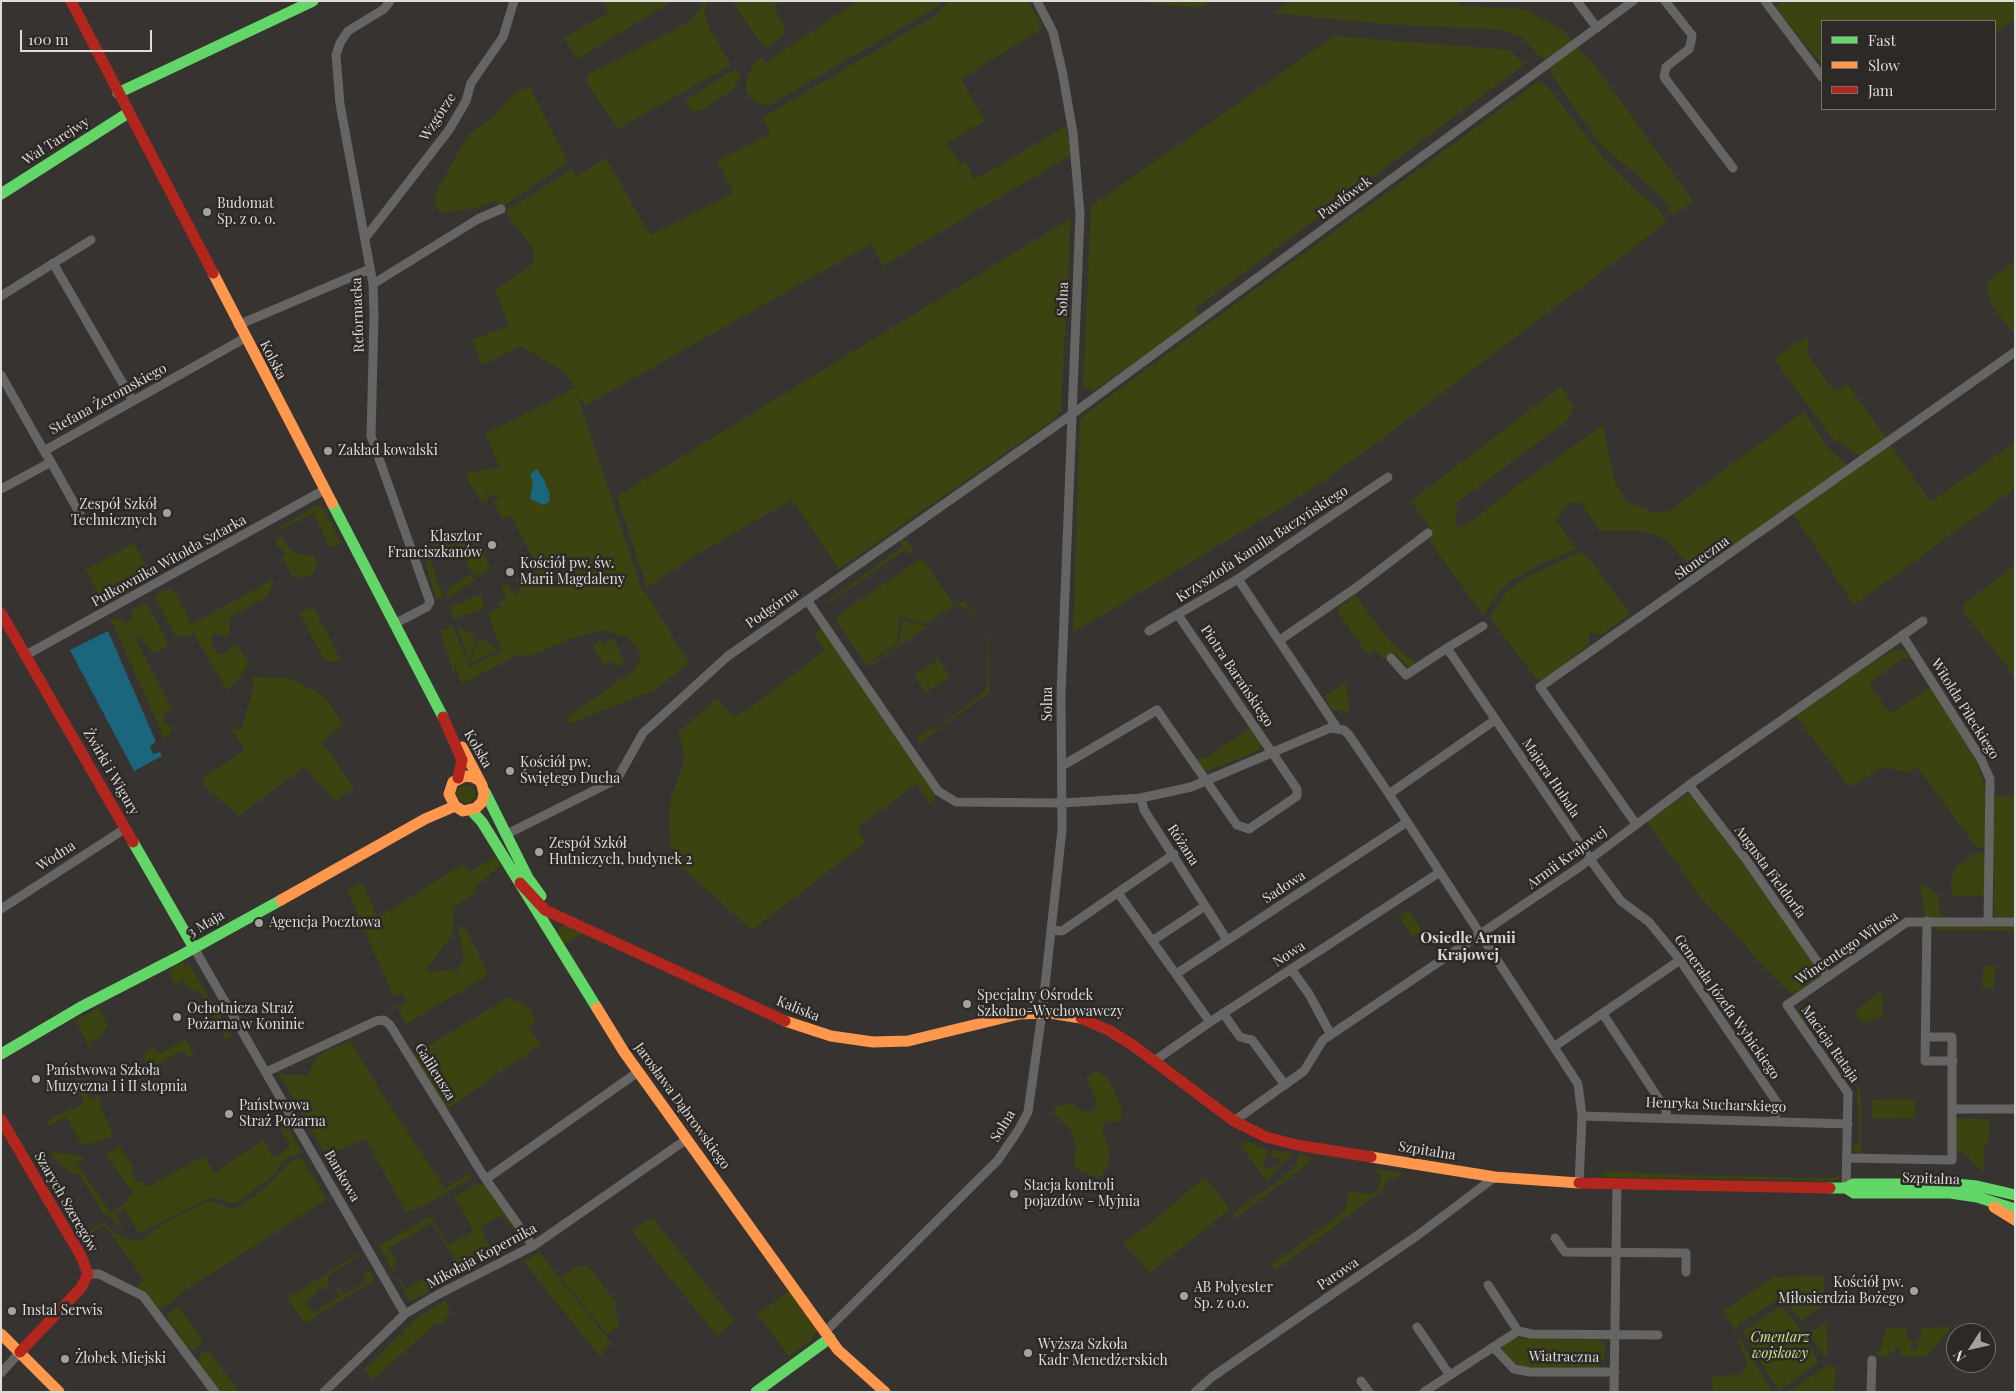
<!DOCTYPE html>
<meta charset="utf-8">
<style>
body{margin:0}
#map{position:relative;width:2016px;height:1393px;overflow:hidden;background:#363331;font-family:"Playfair Display",serif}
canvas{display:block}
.frame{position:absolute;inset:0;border:2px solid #dfddda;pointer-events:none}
.legend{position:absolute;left:1821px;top:20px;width:175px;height:90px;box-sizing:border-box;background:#2d2926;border:1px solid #74716e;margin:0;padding:6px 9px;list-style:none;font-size:15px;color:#dfddda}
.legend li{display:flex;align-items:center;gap:10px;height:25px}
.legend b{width:25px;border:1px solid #74716e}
.north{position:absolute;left:1946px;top:1323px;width:50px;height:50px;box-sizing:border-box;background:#2d2926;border:1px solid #74716e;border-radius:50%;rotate:235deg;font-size:14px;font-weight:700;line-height:20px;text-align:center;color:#dfddda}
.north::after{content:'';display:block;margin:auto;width:18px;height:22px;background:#a4a29f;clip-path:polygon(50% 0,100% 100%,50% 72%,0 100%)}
.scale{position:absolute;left:20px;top:30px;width:132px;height:22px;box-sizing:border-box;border:2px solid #dfddda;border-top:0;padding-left:6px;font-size:15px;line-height:18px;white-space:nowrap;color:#dfddda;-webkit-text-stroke:4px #2d2926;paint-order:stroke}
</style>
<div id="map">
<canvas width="2016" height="1393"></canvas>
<div class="frame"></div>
<ul class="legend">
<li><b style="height:6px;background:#63d668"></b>Fast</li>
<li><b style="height:6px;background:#ff974d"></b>Slow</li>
<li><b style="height:6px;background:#b3261e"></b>Jam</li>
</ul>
<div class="north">N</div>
<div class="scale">100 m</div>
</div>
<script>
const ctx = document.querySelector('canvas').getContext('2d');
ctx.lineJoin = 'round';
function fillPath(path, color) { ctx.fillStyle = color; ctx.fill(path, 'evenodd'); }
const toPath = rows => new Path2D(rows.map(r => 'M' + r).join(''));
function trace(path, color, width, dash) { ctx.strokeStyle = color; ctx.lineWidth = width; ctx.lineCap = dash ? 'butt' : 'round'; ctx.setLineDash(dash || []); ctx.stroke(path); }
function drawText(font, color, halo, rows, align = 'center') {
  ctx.font = font + ' "Playfair Display",serif'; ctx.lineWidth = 5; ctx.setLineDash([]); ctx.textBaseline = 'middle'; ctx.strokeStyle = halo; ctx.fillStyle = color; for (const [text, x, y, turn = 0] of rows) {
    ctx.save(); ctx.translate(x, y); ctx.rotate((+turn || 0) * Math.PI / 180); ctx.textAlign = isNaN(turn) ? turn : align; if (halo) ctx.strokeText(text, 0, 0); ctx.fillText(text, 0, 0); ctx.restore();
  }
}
fillPath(toPath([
 [603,1,673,1,577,59,564,38,609,12],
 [703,1,707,1,704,13,709,27,731,65,618,129,587,83,587,75,687,23,699,10],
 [732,1,782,1,774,7,784,24,784,34,768,47,763,47],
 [857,1,942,2,937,7,770,105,757,103,751,99,746,92,746,80,753,64,762,57,765,63],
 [949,1,1028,1,1043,28,961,79,985,121,947,143,960,165,966,161,974,180,1066,126,1071,154,1067,160,1068,157,883,266,871,244,585,406,576,392,642,590,648,596,689,663,655,690,566,725,569,716,633,671,641,658,638,649,627,637,603,630,573,638,525,658,521,653,462,684,455,664,454,674,440,631,453,626,469,667,502,652,488,613,500,608,498,603,507,600,501,587,508,584,514,595,521,591,516,580,523,577,522,574,537,567,513,519,509,516,502,519,493,501,501,496,500,494,491,497,484,483,489,499,481,503,466,477,469,473,500,467,485,434,575,388,563,371,521,346,482,365,472,340,509,326,495,290,534,263,532,247,505,212,572,169,575,177,606,158,650,235,733,193,717,161,771,133,762,118,936,15],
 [1128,1,1210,1,1202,8],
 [1289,1,1457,1,1461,6,1524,9,1563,30,1574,42,1548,60,1539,56,1523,38,1502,30,1386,24,1273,13],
 [1782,1,2015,1,2015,19,1995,33,1995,21,1822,21,1822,65,1775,7],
 [1334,36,1511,50,1524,65,1195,309,1199,316,1095,390,1083,386,1091,206],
 [1577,46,1601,74,1693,201,1673,216,1663,199,1649,185,1601,145,1557,83,1549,69],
 [738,70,740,79,733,90,701,110,693,112,687,106,686,100,728,73],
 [1539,81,1547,86,1602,156,1629,184,1657,208,1667,222,1366,451,1301,496,1073,633,1080,421,1084,415],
 [529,86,568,162,501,208,495,201,476,208,440,213,434,201,438,188,469,134,492,118,514,94],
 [1071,218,1061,410,1057,417,839,569,792,500,701,552,647,587,617,497,619,495],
 [2015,261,2015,335,1991,304,1986,283],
 [1809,335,1807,354,1835,392,1847,384,1888,440,1862,458,1831,437,1774,359],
 [1561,386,1574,406,1566,422,1455,504,1458,510,1455,520,1458,527,1473,520,1515,487,1603,425,1614,480,1626,501,1656,513,1669,511,1804,411,1828,448,1848,466,1708,567,1690,568,1673,546,1660,537,1642,531,1600,531,1580,502,1570,503,1563,509,1559,518,1555,519,1577,549,1540,564,1509,582,1496,595,1483,616,1430,541,1431,530,1411,501],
 [2015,442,2015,488,1854,605,1793,514,1890,444,1931,502],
 [317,505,322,506,341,543,330,548,313,513,281,530,277,529],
 [473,531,479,544,469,545,469,553,476,555,481,548,491,570,480,576,471,572,457,544,461,537],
 [459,535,455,544,429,555,443,598,436,599,422,550],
 [281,536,289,547,297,554,314,556,318,564,314,573,305,578,292,576,282,557,285,554,281,548,278,548,276,538],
 [903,539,912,546,913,553,910,555,906,549,829,603,828,601,903,546,899,540],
 [134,543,149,571,100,598,85,570],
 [1580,552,1593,563,1630,614,1602,634,1593,633,1589,635,1589,644,1546,680,1537,680,1490,618,1502,597,1511,588,1525,578],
 [918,560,924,561,953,603,952,606,926,624,901,617,899,619,897,643,866,665,836,620,837,616],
 [2015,565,2015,681,2007,665,1962,611,1965,603],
 [470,575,476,580,447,598,445,592,448,588],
 [270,581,274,581,266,598,230,617,230,634,226,636,213,634,211,643,215,651,221,655,236,644,249,662,240,678,227,691,194,633,183,638,175,636,154,596,170,588,176,594,192,624],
 [482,594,484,608,454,620,450,607],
 [1355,594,1385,636,1417,665,1408,667,1394,653,1383,660,1375,649,1370,654,1363,649,1337,611,1345,602,1349,604,1347,601],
 [964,600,989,636,989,693,918,744,917,738,930,729,936,729,984,692,987,685,988,636,969,610,960,606,955,607,869,667,868,665,899,644,902,620,926,626],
 [146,602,168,642,164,649,152,653,140,637,135,638,172,709,168,709,162,718,166,725,174,727,165,740,111,620,120,618,127,623,132,619,131,610],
 [312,605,325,629,341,660,329,662,323,658,300,614,300,611,308,610],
 [457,626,472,634,475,641,469,662],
 [822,628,936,795,935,800,931,804,916,784,857,828,864,840,864,844,752,930,671,858,669,814,672,794,685,760,679,732,717,698,733,717,751,707,825,650,814,634],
 [598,637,604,647,604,643,613,638,625,662,616,667,612,661,604,665,593,646,599,642],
 [483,639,498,650,471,663,477,641],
 [1899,650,1905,651,1912,659,1902,658,1869,684,1891,714,1930,687,1977,762,1985,787,1986,846,1983,848,1975,846,1918,768,1905,772,1882,767,1855,785,1848,785,1796,716,1860,671,1891,651],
 [937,656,950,676,926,693,914,676,936,661,935,658],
 [252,677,289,678,316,691,327,700,344,724,322,742,354,788,336,801,304,767,239,816,206,787,201,780,244,750,231,728,241,730,253,690],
 [1346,682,1350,713,1336,710,1333,711,1324,697],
 [1252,727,1263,743,1259,750,1208,771,1204,771,1195,759,1207,757],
 '457 794a9 9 0 1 1 18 0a9 9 0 1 1-18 0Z',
 [1686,794,1695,798,1822,971,1820,976,1792,995,1755,958,1743,942,1701,898,1647,822],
 [1998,796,2015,796,2015,917,1997,918,1994,915,1993,797],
 [1978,852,1984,854,1987,859,1986,896,1953,896,1951,879,1956,867],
 [496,856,501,865,474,888,477,891,453,908,454,932,425,971,438,972,452,969,456,973,464,959,459,930,462,924,481,957,480,958,488,975,406,1024,397,1006,406,1002,403,993,394,997,347,890,362,882,378,918,463,864,469,872],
 [1920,883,1939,895,1940,916,1949,916,1949,917,1925,917],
 [1409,910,1422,930,1412,937,1399,916],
 [564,925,583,933,563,945,558,933,560,927],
 [1935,926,2015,927,2015,931,1932,930],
 [183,961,186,966,189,964,232,1036,224,1040,224,1033,199,992,187,987,183,980,176,985,171,978,170,969],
 [1983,966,1995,966,1994,989,1982,988],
 [1880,992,1883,997,1883,1016,1864,1024,1855,1011],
 [509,997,529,1008,536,1022,528,1027,541,1044,446,1110,413,1055],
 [1802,1006,1859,1087,1861,1095,1861,1155,1854,1152,1853,1144,1859,1144,1857,1088,1808,1017,1802,1021,1795,1011],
 [99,1008,108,1025,102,1033,103,1035,90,1043,93,1048,91,1049,75,1021],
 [185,1039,195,1056,189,1058,185,1052,181,1052,152,1068,148,1066,141,1054,155,1047,160,1054],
 [350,1041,389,1104,445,1188,470,1173,472,1178,427,1204,406,1212,365,1139,342,1149,324,1152,277,1071,279,1070,282,1075,308,1075,317,1057,326,1051],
 [1096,1070,1108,1078,1122,1108,1120,1121,1106,1121,1102,1131,1109,1150,1109,1160,1104,1174,1098,1178,1074,1168,1076,1147,1071,1131,1053,1112,1056,1106,1070,1103,1089,1114,1095,1110,1096,1099,1086,1078],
 [80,1078,92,1100,99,1096,102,1101,99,1105,111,1129,113,1136,110,1138,82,1146,66,1117,49,1126,46,1122,72,1107,73,1110,84,1102,74,1082],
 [268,1094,302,1153,290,1157,282,1163,272,1176,240,1201,233,1204,214,1198,206,1199,143,1232,139,1233,124,1208,115,1214,127,1235,113,1219,103,1214,81,1176,77,1173,73,1175,50,1155,51,1152,77,1155,83,1158,85,1160,76,1163,111,1213,130,1200,128,1197,133,1193,106,1155,120,1146,133,1168,134,1170,131,1172,137,1183,141,1180,147,1187,204,1156,215,1173,263,1140,273,1157,278,1156,290,1146,269,1107,263,1111,261,1107,268,1100,266,1096],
 [1915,1099,1915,1118,1872,1119,1872,1100],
 [1956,1118,1989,1119,1988,1146,1984,1146,1984,1172,1961,1151,1955,1151],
 [1246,1141,1268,1150,1263,1167,1272,1169,1273,1166,1278,1167,1280,1159,1270,1156,1272,1150,1291,1153,1290,1156,1267,1181,1240,1146],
 [1298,1154,1311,1157,1310,1162,1236,1218,1233,1213,1282,1178,1297,1164],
 [297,1158,302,1158,326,1200,184,1291,164,1308,158,1308,136,1287,144,1280,104,1225,84,1238,87,1244,83,1244,79,1237,104,1222,114,1233,137,1242,176,1216,204,1203,213,1202,233,1209,237,1207,262,1191,290,1162],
 [1371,1168,1403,1173,1396,1179,1388,1179,1382,1191,1276,1270,1270,1262,1272,1261,1274,1263,1345,1211,1349,1191,1371,1194,1378,1190,1381,1179,1378,1173],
 [1607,1171,1679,1175,1832,1178,1841,1175,1839,1179,1831,1181,1601,1177,1602,1173],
 [1210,1173,1206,1178,1230,1209,1150,1273,1123,1243,1152,1222],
 [476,1184,486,1185,523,1237,520,1239,503,1215,480,1227,495,1258,463,1273,432,1223,389,1248,397,1262,394,1264,396,1268,393,1271,379,1246,431,1216,448,1245,474,1231,454,1197],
 [652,1217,735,1321,717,1336,632,1231],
 [539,1252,612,1344,602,1350,604,1355,601,1358,524,1262],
 [359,1253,360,1255,328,1276,328,1288,324,1290,323,1287,316,1292,317,1294,306,1301,313,1313,340,1296,336,1290,339,1288,343,1294,360,1286,367,1279,363,1274,369,1270,375,1280,305,1323,287,1299],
 [447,1266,453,1278,413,1300,410,1301,397,1279,399,1278,406,1289],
 [579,1266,587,1266,595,1274,616,1303,615,1310,620,1325,609,1334,607,1334,561,1278],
 [1823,1276,1825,1304,1801,1321,1786,1300,1779,1299,1739,1324,1736,1329,1737,1334,1773,1392,1714,1392,1712,1388,1712,1376,1741,1375,1747,1363,1736,1334,1723,1311,1773,1277],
 [789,1291,816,1327,816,1332,810,1341,789,1356,757,1314],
 [445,1300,451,1312,440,1326,437,1323,372,1380,364,1370,360,1373,385,1350,399,1334,401,1336,405,1331,404,1329,413,1324,411,1322],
 [1779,1307,1787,1311,1805,1336,1818,1363,1779,1391,1743,1332],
 [174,1309,180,1309,202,1339,201,1344,195,1350,188,1349,168,1321,168,1314],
 [1827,1321,1828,1354,1824,1357,1809,1334],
 [1952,1327,1927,1356,1901,1356,1901,1350,1897,1349,1887,1356,1876,1357,1877,1352,1881,1350,1886,1329,1907,1328,1906,1336,1913,1341,1911,1348,1915,1351,1918,1348,1916,1341,1922,1336,1921,1328],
 [1514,1338,1597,1340,1602,1341,1605,1347,1604,1358,1600,1367,1522,1367,1502,1354,1503,1344],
 [206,1351,211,1353,239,1392,220,1392,198,1362,200,1355],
 [1829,1364,1836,1368,1834,1392,1788,1392]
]), '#3b4311');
fillPath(toPath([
 [537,469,544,480,550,495,549,502,544,505,530,499,533,482,530,474],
 [108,631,156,742,150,746,153,754,160,752,162,756,134,771,70,650]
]), '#1a677d');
trace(toPath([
 [390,1,384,9,348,31,340,43,336,55,340,104,373,284,374,317,371,436,430,602,427,607,394,624],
 [1577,1,1597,28],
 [1665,1,1692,35,1691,42,1689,49,1666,67,1664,77,1733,168],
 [1765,1,1822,77],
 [366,237,449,130,466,101,471,83,503,37,514,1],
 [53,263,133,401],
 [373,284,478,219,501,209],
 [1,296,91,240],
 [238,325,370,269],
 [1,375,44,451],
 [51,462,80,514],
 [1,489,51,462,44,451,245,338],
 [1238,579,1337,728],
 [807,600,938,791,956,802,1063,803,1141,798,1191,787,1330,728,1344,730,1349,735,1389,794,1578,1084,1582,1116,1579,1184],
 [1483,626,1447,648,1597,869,1621,901,1649,922,1680,960,1778,1104,1774,1121],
 [1149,631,1238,579,1388,477],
 [1902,635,1981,759,1990,779,1988,922],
 [1280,640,1357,587,1428,533],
 [26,655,324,490],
 [1391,658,1406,675,1447,648],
 [1062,766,1157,710,1237,825,1249,829,1297,796,1297,789,1178,615],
 [1689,785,1745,858,1828,977],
 [1389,794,1495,720],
 [1141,798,1144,810,1227,940],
 [1636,824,1540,687,2015,352],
 [505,835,617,779,643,733,728,656,1071,415,1633,1],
 [1118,893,1210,1022],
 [1,909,126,828],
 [1927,921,1925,1061,1953,1061],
 [1051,930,1062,931,1174,854],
 [1152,941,1205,906],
 [194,948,405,1314],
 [1291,969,1309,994,1331,1035],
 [1176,974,1407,822],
 [1223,1013,1240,1037,1252,1040,1285,1085],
 [1603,1014,1666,1110,1667,1117],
 [1555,1046,1680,960],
 [1154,1061,1210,1022,1440,872],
 [266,1072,376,1021,384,1020,390,1025,483,1175,533,1246],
 [1954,1109,2015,1109],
 [1582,1116,1848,1124],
 [1234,1121,1304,1071,1323,1040,1581,866,1689,785,1923,621],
 [1847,1158,1952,1160,1952,1037,1925,1037],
 [486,1179,638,1072],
 [1846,1188,1848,1093,1787,1005,1907,922,2015,922],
 [1555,1238,1565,1252,1686,1253,1686,1272],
 [88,1274,99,1274,143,1296,215,1392],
 [1488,1285,1518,1331],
 [1417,1327,1449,1374],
 [826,1331,998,1160,1019,1129,1028,1112,1042,1013,1062,830,1061,695,1080,214,1073,133,1062,70,1053,32,1037,1],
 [1493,1347,1514,1369,1530,1372,1615,1372],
 [1,1373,20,1352],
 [1361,1381,1369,1392],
 [324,1392,405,1314,437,1295,533,1246,687,1139],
 [1195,1392,1212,1377,1418,1235,1495,1177],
 [1424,1392,1518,1331,1531,1334,1658,1335],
 [1614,1392,1617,1184],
 [1871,1392,1872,1360]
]), '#666564', 9);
trace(toPath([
 [118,93,313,1],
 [1,194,128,113],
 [332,503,443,717],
 [485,792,528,878,541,896],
 [471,810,482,822,597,1008],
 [133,842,194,948],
 [1,1054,81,1007,178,957,281,900],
 [1830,1188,1846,1188,1854,1193,1950,1193,1977,1197,2015,1209],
 [1846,1188,1853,1184,1955,1184,1977,1186,2015,1195],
 [756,1392,830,1338]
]), '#63d668', 11);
trace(toPath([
 [213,273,332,503],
 [462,747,482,785,484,794,482,802,476,808,463,811,455,806,449,794,453,782,465,776,473,777,480,781],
 [281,900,425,819,455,806],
 [597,1008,624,1052,838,1350,885,1392],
 [785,1021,831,1036,873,1042,908,1041,1019,1014,1050,1013,1081,1018],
 [1371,1157,1495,1177,1579,1183],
 [1994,1207,2015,1220],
 [1,1334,59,1392]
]), '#ff974d', 11);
trace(toPath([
 [71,1,213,273],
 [1,613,133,842],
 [443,717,462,760,458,778],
 [520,883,545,910,785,1021],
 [1081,1018,1110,1031,1134,1046,1234,1121,1266,1137,1297,1145,1371,1157],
 [1,1119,81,1256,88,1274,81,1288,20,1352],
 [1579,1183,1830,1188]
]), '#b3261e', 11);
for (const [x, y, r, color] of [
 [207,212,5,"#a4a29f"],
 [328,451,5,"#a4a29f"],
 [167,513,5,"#a4a29f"],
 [492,545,5,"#a4a29f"],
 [510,572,5,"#a4a29f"],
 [510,771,5,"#a4a29f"],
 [539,852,5,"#a4a29f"],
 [259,923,5,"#a4a29f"],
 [967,1004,5,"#a4a29f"],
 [177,1017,5,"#a4a29f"],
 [36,1079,5,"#a4a29f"],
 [229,1114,5,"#a4a29f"],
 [1014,1194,5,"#a4a29f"],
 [1914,1291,5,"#a4a29f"],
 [1184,1296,5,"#a4a29f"],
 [12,1311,5,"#a4a29f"],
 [1028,1353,5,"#a4a29f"],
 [65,1359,5,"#a4a29f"]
]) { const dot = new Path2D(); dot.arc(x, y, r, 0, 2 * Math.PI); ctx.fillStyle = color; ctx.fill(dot); trace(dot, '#2d2926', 2); }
drawText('14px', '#dfddda', '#2d2926', [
 ["Wzgórze",438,117,-57],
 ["Wał Tarejwy",56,141,-33],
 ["Pawłówek",1345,198,-36],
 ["Solna",1063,299,-88],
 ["Reformacka",358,315,-92],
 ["Kolska",273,360,63],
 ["Stefana Żeromskiego",108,399,-29],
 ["Krzysztofa Kamila Baczyńskiego",1262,544,-33],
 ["Słoneczna",1702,558,-36],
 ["Pułkownika Witolda Sztarka",169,561,-29],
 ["Podgórna",772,608,-35],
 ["Piotra Barańskiego",1237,676,56],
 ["Solna",1048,704,-90],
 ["Witolda Pileckiego",1965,709,58],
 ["Kolska",478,749,60],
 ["Żwirki i Wigury",111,772,60],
 ["Majora Hubala",1551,778,56],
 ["Różana",1183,845,57],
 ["Wodna",56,856,-33],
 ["Armii Krajowej",1567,858,-36],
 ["Augusta Fieldorfa",1770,872,54],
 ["Sadowa",1284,887,-33],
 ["3 Maja",206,924,-30],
 ["Wincentego Witosa",1847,948,-34],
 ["Nowa",1289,954,-33],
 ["Generała Józefa Wybickiego",1727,1007,55],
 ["Kaliska",798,1009,22],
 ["Macieja Rataja",1830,1044,55],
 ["Galileusza",435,1072,58],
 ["Henryka Sucharskiego",1716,1105,2],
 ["Jarosława Dąbrowskiego",682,1106,54],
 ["Solna",1003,1126,-59],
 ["Szpitalna",1427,1151,9],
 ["Bankowa",342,1176,60],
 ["Szpitalna",1931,1179,2],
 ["Szarych Szeregów",66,1202,60],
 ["Mikołaja Kopernika",482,1256,-28],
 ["Parowa",1338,1274,-34],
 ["Wiatraczna",1564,1357,1]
]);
drawText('14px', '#dfddda', '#2d2926', [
 ["Budomat",217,204],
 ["Sp. z o. o.",217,220],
 ["Zakład kowalski",338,451],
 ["Zespół Szkół",157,505,"right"],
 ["Technicznych",157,521,"right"],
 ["Klasztor",482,537,"right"],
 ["Franciszkanów",482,553,"right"],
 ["Kościół pw. św.",520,564],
 ["Marii Magdaleny",520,580],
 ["Kościół pw.",520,763],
 ["Świętego Ducha",520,779],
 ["Zespół Szkół",549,844],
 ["Hutniczych, budynek 2",549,860],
 ["Agencja Pocztowa",269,923],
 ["Specjalny Ośrodek",977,996],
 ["Szkolno-Wychowawczy",977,1012],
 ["Ochotnicza Straż",187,1009],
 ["Pożarna w Koninie",187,1025],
 ["Państwowa Szkoła",46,1071],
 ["Muzyczna I i II stopnia",46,1087],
 ["Państwowa",239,1106],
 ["Straż Pożarna",239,1122],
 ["Stacja kontroli",1024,1186],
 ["pojazdów - Myjnia",1024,1202],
 ["Kościół pw.",1904,1283,"right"],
 ["Miłosierdzia Bożego",1904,1299,"right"],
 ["AB Polyester",1194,1288],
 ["Sp. z o.o.",1194,1304],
 ["Instal Serwis",22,1311],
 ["Wyższa Szkoła",1038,1345],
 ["Kadr Menedżerskich",1038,1361],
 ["Żłobek Miejski",75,1359]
], 'left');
drawText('italic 14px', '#d4e58c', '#2d2926', [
 ["Cmentarz",1780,1338],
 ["wojskowy",1780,1354]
]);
drawText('bold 15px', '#dad5d1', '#2d2926', [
 ["Osiedle Armii",1468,938],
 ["Krajowej",1468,955]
]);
</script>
